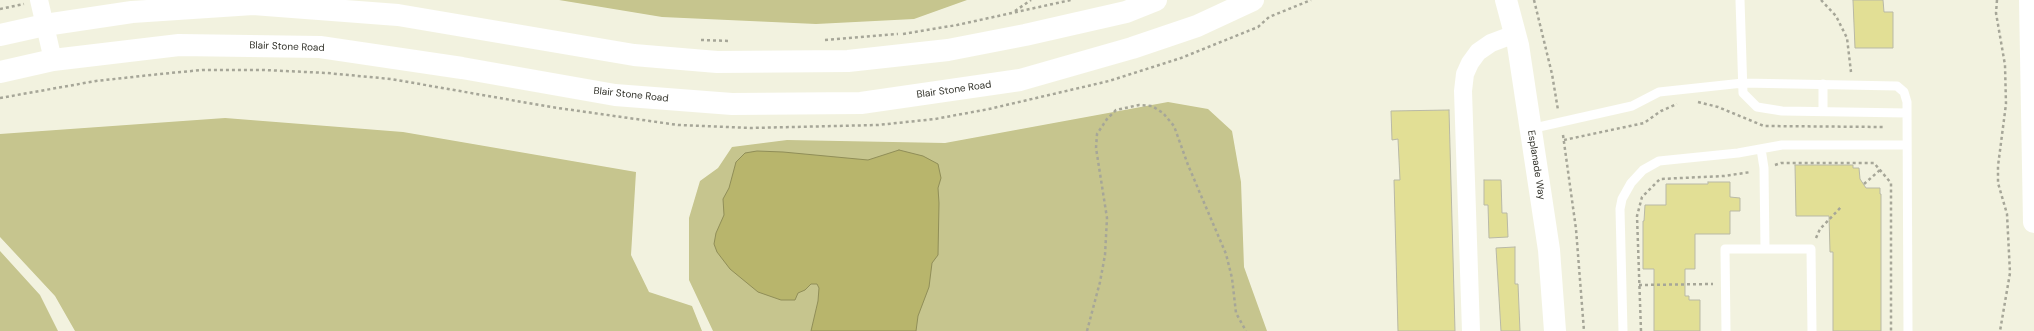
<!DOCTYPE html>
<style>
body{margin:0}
canvas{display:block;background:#f2f2df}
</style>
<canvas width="2034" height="331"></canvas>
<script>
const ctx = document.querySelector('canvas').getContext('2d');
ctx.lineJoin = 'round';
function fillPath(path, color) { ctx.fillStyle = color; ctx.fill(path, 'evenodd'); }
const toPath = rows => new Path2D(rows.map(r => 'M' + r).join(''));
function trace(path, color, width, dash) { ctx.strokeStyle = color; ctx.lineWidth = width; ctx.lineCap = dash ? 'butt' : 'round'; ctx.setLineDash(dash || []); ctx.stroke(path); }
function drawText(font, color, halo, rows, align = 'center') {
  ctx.font = font + ' "DM Sans",sans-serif'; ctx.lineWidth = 4; ctx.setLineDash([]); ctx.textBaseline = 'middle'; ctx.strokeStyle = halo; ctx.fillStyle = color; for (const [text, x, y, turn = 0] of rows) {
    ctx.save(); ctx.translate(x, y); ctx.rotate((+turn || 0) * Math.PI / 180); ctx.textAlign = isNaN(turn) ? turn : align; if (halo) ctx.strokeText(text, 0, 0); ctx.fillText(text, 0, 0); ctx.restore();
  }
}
fillPath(toPath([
 [559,0,967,0,914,19,816,24,662,17],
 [1168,102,1208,109,1232,131,1241,182,1244,267,1267,331,713,331,689,280,689,218,700,181,718,168,732,147,787,140,945,143],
 [225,118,403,132,636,172,631,255,649,292,692,306,702,331,75,331,55,296,0,237,0,134],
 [0,251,40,295,58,331,0,331]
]), '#c6c58e');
const water = toPath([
 [899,150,923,156,938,164,941,178,938,188,939,203,938,255,932,263,929,287,918,316,916,331,811,331,818,301,819,288,817,284,811,284,805,290,798,293,795,300,781,300,758,292,730,269,717,252,714,244,716,233,724,215,723,199,729,188,736,162,745,153,757,151,783,152,868,160,899,150]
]);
fillPath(water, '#b8b56c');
trace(water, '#908e58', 1);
const building = toPath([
 [1853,0,1883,0,1884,12,1893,12,1893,48,1855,48,1853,0],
 [1449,110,1455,331,1398,331,1394,180,1400,180,1398,139,1392,140,1391,111,1449,110],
 [1795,165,1853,165,1853,168,1859,168,1860,179,1866,188,1880,188,1880,194,1881,194,1881,331,1833,331,1833,252,1830,252,1829,216,1796,216,1795,165],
 [1484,180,1501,180,1502,213,1507,213,1508,237,1489,238,1488,205,1484,205,1484,180],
 [1708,182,1730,182,1730,197,1740,198,1740,211,1730,211,1730,234,1695,234,1695,269,1685,269,1685,296,1689,296,1689,300,1700,300,1700,331,1654,331,1654,269,1643,269,1643,221,1644,221,1645,205,1666,205,1666,184,1708,184,1708,182],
 [1515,247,1515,284,1518,284,1520,331,1501,331,1496,248,1515,247]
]);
fillPath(building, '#e2df95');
trace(building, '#b9b9a6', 1);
trace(toPath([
 [1534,0,1552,74,1558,110],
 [1821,0,1836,16,1847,38,1851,72],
 [1997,0,1996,13,2005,65,2006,104,1998,166,1998,183,2007,214,2010,273,2000,331],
 [0,9,24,4],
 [1015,11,1031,0],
 [903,34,957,25,1071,0],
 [701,40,730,41],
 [825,40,898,34],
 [0,98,96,81,160,74,202,70,264,70,327,73,391,79,551,107,678,125,750,128,878,125,935,119,989,109,1109,81,1181,58,1258,27,1269,17,1311,0],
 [1698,102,1718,107,1764,126,1885,127],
 [1563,135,1576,229,1584,331],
 [1564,140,1644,123,1661,111,1677,104],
 [1775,165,1781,163,1874,163,1891,183,1891,331],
 [1864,184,1880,170],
 [1816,238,1820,229,1842,206],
 [1639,285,1713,284],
 [1087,331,1100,282,1105,255,1107,218,1096,148,1097,134,1107,119,1116,110,1139,105,1152,106,1163,113,1174,126,1188,165,1226,254,1232,278,1236,313,1246,331],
 [1641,331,1637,216,1642,197,1660,179,1724,176,1751,172]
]), '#a6a698', 2.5, [3, 3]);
trace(toPath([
 [1740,0,1743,93,1757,107,1782,111,1907,113],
 [1823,84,1823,111],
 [1530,129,1632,106,1659,92,1743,83,1897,86,1904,92,1907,102,1908,331],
 [1761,149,1764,168,1765,249],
 [1623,331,1620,209,1622,199,1631,183,1643,170,1659,161,1738,153,1782,145,1907,145],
 [1726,331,1725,249,1811,249,1812,331]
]), '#fff', 9);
trace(toPath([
 [39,0,53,60],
 [1471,331,1463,91,1465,74,1470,63,1478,52,1491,43,1515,34]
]), '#fff', 18);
trace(toPath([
 [1506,0,1518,45,1549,250,1555,331],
 [0,35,45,25,132,12,253,4,398,15,634,55,717,62,848,61,948,50,1025,35,1126,12,1156,0],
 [0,72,53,60,179,45,320,47,462,68,615,95,732,104,861,103,1020,80,1132,48,1197,26,1253,0]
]), '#fff', 22);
trace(toPath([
 [2030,0,2034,222]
]), '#fff', 22);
drawText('10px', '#32322a', '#fff', [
 ["Blair Stone Road",287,47,2],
 ["Blair Stone Road",954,90,-8],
 ["Blair Stone Road",631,95,6],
 ["Esplanade Way",1536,165,81]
]);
</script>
